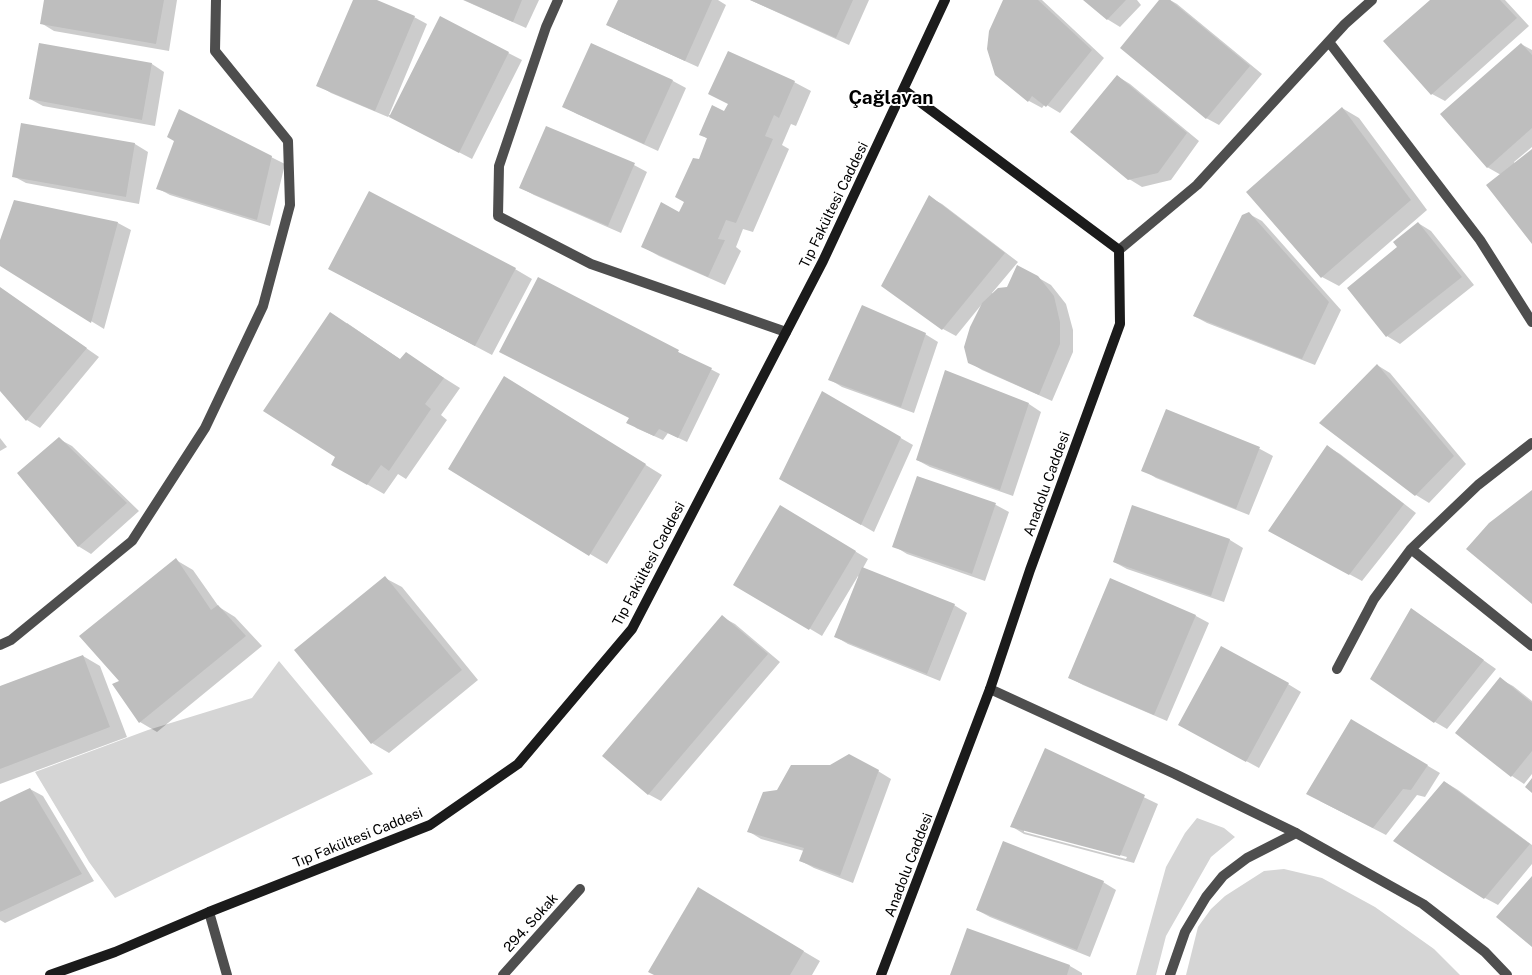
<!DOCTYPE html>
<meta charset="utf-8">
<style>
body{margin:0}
canvas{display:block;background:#fff}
</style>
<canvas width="1532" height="975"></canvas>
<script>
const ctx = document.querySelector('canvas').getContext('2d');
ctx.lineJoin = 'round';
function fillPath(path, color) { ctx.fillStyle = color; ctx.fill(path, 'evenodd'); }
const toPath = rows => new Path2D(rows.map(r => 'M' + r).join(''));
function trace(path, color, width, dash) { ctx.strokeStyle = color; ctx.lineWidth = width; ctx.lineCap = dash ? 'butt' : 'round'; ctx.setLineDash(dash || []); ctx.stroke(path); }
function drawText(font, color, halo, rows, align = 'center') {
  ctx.font = font + ' "Public Sans",sans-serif'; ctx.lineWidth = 4; ctx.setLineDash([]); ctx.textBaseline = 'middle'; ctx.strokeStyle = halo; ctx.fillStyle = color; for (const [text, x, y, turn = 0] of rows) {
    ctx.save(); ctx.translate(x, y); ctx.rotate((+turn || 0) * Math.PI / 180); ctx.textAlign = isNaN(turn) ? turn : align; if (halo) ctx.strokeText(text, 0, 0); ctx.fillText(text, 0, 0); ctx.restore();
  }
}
fillPath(toPath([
 [279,661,373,774,115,898,89,862,35,772,148,730,252,698],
 [1197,818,1224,828,1235,837,1211,857,1166,936,1156,975,1136,975,1166,867,1185,833],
 [1284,869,1322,878,1375,907,1434,949,1460,975,1186,975,1198,927,1211,909,1225,896,1264,871]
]), '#d5d5d5');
fillPath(toPath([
 [45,0,177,0,169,51,54,31,41,23],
 [354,0,374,0,414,17,427,24,389,115,391,115,440,18,522,60,472,159,389,116,388,117,331,93,318,85],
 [463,0,539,0,526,28],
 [619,0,718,0,726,5,698,67,621,32,608,25],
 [750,0,869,0,849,45],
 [1004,0,1042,0,1104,58,1060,113,1045,104,1042,108,1029,101],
 [1085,0,1137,0,1141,5,1120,27,1107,19],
 [1161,0,1170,0,1177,4,1262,74,1219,125,1206,118],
 [1431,0,1505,0,1529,26,1445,101,1432,94],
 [592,44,673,81,686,88,658,151,577,114,564,107],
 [1521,44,1532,50,1532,147,1514,162,1515,164,1532,151,1532,242,1501,175,1487,167],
 [152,64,164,72,155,126,43,106,30,99],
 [1117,76,1130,84,1199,141,1171,180,1142,187,1129,179],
 [794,82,811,91,796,126,791,124,782,145,789,149,753,232,743,229,736,247,741,251,725,285,659,256,643,247,680,214,708,139,700,134,724,113,729,104],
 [1342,108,1359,118,1427,210,1339,286,1322,277],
 [22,124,135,144,148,152,139,204,26,183,13,176],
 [176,141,271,157,285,164,270,226,170,195,157,188],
 [634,165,647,172,621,233,534,195,521,188],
 [929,197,942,204,1018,262,992,293,993,294,1037,277,1051,285,1066,304,1073,330,1073,352,1052,401,982,370,969,362,982,304,956,336,943,329],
 [1249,214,1262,221,1341,310,1315,365,1207,323,1194,316],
 [118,223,131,230,104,329,0,265,0,244],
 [1418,223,1431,231,1474,285,1400,344,1387,336,1399,248],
 [515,269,532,279,492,355,346,278],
 [538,279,720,374,687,442,668,433,663,440,636,428],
 [0,288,99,357,40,428,27,420,0,389],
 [347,323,401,360,406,354,460,388,441,415,447,420,406,479,398,474,384,494,349,474,336,457],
 [925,334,938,342,914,413,842,387,829,379],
 [1377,365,1390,373,1466,464,1429,503,1416,495,1320,423],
 [521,388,662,475,607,564,590,554],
 [822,393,913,445,874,532,781,479],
 [1029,404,1041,412,1013,496,930,467,917,460],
 [1167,411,1260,449,1273,456,1249,515,1156,478,1143,470],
 [0,438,7,447,0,451],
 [59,439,72,446,139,511,91,554,78,546],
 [1327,446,1340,454,1416,513,1362,581,1282,538],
 [917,478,996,505,1009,512,985,581,907,554,894,546],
 [781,507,868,559,863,568,954,605,967,613,940,681,848,644,836,637,859,577,858,576,822,636,735,584],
 [1133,507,1230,540,1243,548,1224,602,1127,569,1114,562],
 [176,560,193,570,219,607,235,617,262,646,157,732,140,722,114,684,122,681],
 [385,578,402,587,478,680,389,753,372,743,296,650],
 [1111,580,1196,616,1209,623,1167,721,1083,685,1070,678],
 [1411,609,1496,669,1447,729,1435,722],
 [722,617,735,624,780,662,661,801,648,794],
 [83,656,100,666,127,737,0,784,0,688],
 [1500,679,1513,686,1532,701,1532,774,1524,784,1512,776],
 [1288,684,1301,692,1259,768,1193,732],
 [1351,721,1440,773,1425,797,1417,795,1386,835,1320,801],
 [1045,750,1158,804,1134,863,1024,834,1011,826],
 [1024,829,1127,857,1126,859,1024,832],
 [878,771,891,779,853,883,814,868,801,861,804,851,761,839,748,831],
 [1445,782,1458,790,1532,845,1532,864,1498,905,1485,898],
 [30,789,43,796,94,881,5,923,0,920,0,803],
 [1103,882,1116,890,1090,957,990,917,977,910],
 [698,889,820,961,812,975,656,975],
 [1070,966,1082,973,1082,975,952,975]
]), '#0003');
fillPath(toPath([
 [44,0,164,0,156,44,40,24],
 [353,0,377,0,415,16,375,111,316,86],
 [464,0,522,0,513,22],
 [618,0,712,0,685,61,606,25],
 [750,0,853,0,836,38],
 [1003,0,1038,0,1092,50,1046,107,1032,96,1028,102,995,75,987,49,989,31],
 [1083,0,1126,0,1107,20],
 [1159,0,1170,0,1250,66,1206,119,1120,48],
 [1430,0,1500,0,1517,18,1431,95,1383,41],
 [440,16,509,52,459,153,389,117],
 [39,43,152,63,142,120,29,99],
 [591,43,673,80,644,144,562,107],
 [1521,43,1532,55,1532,128,1487,168,1440,114],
 [728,51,795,81,779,118,774,115,765,136,773,139,736,223,726,220,718,239,725,240,708,277,641,247,661,202,679,212,684,202,675,197,693,158,699,159,707,138,699,135,712,105,724,111,728,104,708,94],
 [1117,75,1187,133,1158,173,1128,180,1070,132],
 [1342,107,1411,200,1321,278,1246,192],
 [179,109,272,156,257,220,156,189,174,141,167,137],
 [21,123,135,143,126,197,12,177],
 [546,126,635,163,608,226,519,188],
 [1532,149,1532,244,1486,185],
 [369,191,516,268,475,346,328,269],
 [929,195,1005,253,942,330,881,286],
 [14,200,118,222,91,323,0,266,0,240],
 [1249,212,1329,302,1302,359,1193,316,1242,215],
 [1418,222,1462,277,1386,337,1347,288,1397,247,1393,242],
 [1017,265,1038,276,1054,296,1060,322,1060,344,1039,395,968,363,964,347,970,327,982,303,998,288,1007,287],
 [538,277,679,350,678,352,712,368,678,438,659,429,654,436,626,423,629,418,499,352],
 [0,287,87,348,26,421,0,391],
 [862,305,926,333,901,407,828,380],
 [330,312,400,359,406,352,444,378,425,404,431,409,389,471,381,465,367,485,331,465,335,457,263,411],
 [1377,364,1454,456,1415,496,1319,423],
 [945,370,1029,403,1000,490,916,460],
 [504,376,646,464,589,556,448,469],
 [822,391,901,437,861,525,779,479],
 [1166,409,1260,447,1236,509,1141,471],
 [59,437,127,503,78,547,17,473],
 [1327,445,1404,504,1349,575,1268,531],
 [917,476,996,503,972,574,892,547],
 [1532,490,1532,604,1466,549,1489,523],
 [780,505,856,551,809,630,733,585],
 [1132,505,1230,539,1211,596,1113,562],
 [176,558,211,610,218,605,246,636,139,723,112,684,119,681,79,636],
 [862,567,955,604,927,674,834,637],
 [385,576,462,670,371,744,294,650],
 [1110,578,1196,615,1154,715,1068,678],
 [1411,608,1484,660,1434,723,1370,679],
 [722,615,768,654,648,795,602,756],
 [1221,646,1289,683,1246,762,1178,725],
 [83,655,110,727,0,769,0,686],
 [1500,677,1532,703,1532,751,1511,777,1455,733],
 [1351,719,1428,765,1411,790,1403,789,1373,828,1306,794],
 [1045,748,1145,795,1120,856,1010,827],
 [849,754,879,770,840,876,799,861,804,848,747,832,763,792,777,790,791,765,830,765],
 [1532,778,1532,793,1525,787],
 [1444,781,1530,844,1484,899,1393,841],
 [30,788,82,874,0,912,0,802],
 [1003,841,1104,881,1077,950,976,910],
 [1532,876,1532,947,1496,917],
 [698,887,804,951,790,975,654,975,648,972],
 [967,928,1070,965,1067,975,950,975]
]), '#bebebe');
trace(toPath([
 [1170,975,1185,932,1206,897,1223,876,1247,858,1296,833]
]), '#4e4e4e', 10);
trace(toPath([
 [558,0,546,27,499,166,498,216,591,264,786,332],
 [1329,42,1480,240,1532,322],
 [1119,250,1197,185,1345,24,1372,0],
 [1532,443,1478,485,1411,549,1532,646],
 [0,645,11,640,132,541,205,428,263,306,290,205,288,141,215,51,216,0],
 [1337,669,1374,599,1411,549],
 [990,689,1175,774,1296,833,1423,904,1485,952,1507,975],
 [209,912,227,975],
 [503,975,580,889]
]), '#4e4e4e', 10);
trace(toPath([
 [50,975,115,952,209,912,430,825,518,764,632,629,823,261,945,0],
 [881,975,990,689,1030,570,1120,324,1119,250,904,90]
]), '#1b1b1b', 10);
drawText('14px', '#000', '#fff', [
 ["Tıp Fakültesi Caddesi",834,205,-64],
 ["Anadolu Caddesi",1047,484,-70],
 ["Tıp Fakültesi Caddesi",649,564,-62],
 ["Tıp Fakültesi Caddesi",358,838,-22],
 ["Anadolu Caddesi",909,865,-69],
 ["294. Sokak",531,923,-48]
]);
drawText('bold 19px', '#000', '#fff', [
 ["Çağlayan",891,98]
]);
</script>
